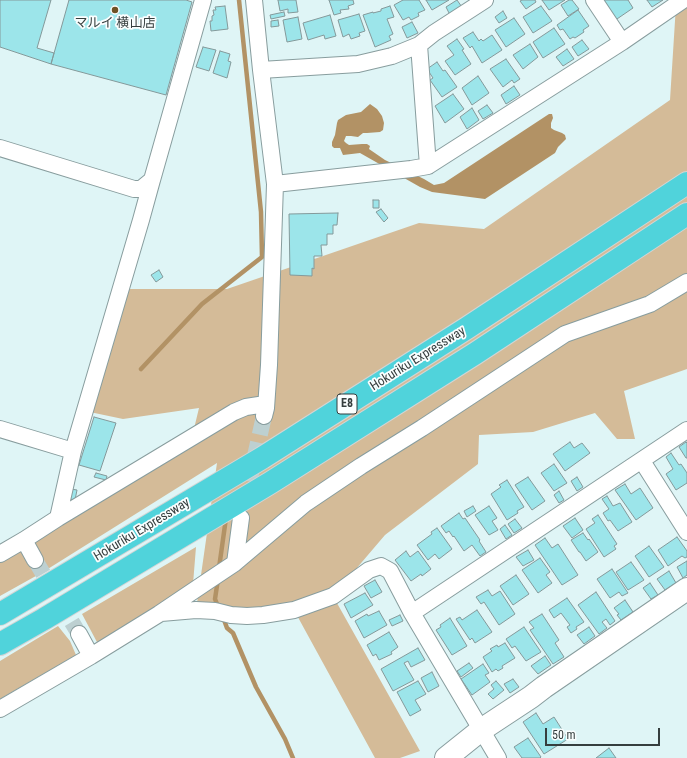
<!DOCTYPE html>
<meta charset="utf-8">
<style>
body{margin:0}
#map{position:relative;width:687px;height:758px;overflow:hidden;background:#dff5f6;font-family:"Roboto Condensed",sans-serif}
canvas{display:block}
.scale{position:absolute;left:545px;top:728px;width:115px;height:18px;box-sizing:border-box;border:2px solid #353e3e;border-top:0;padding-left:5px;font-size:12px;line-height:14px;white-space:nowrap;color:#353e3e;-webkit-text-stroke:3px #fafefe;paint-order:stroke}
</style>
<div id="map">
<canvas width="687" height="758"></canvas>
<div class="scale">50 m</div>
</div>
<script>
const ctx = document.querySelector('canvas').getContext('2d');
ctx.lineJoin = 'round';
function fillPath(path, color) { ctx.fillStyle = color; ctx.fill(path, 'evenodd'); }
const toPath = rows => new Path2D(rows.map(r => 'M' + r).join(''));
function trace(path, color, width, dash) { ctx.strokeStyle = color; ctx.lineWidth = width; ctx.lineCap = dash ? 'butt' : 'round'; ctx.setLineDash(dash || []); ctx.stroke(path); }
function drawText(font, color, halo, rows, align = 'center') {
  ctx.font = font + ' "Roboto Condensed","Noto Sans JP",sans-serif'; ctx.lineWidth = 3.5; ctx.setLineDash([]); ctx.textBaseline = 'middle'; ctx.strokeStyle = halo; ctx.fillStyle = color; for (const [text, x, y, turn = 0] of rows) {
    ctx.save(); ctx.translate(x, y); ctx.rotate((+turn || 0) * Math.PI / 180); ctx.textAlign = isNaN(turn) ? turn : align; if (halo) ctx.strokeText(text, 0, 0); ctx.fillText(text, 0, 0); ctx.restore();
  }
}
fillPath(toPath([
 [687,0,687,369,624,391,635,439,617,439,595,413,533,432,479,435,478,464,385,535,333,596,420,751,400,758,375,758,294,610,196,610,217,463,43,572,0,596,0,553,192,437,199,408,123,419,85,411,121,289,227,289,419,223,484,229,670,100,676,5],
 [196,547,193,584,98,644,82,614],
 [58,626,70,641,76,655,0,699,0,661]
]), '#d4bb98');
fillPath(toPath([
 [370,104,377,109,382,116,384,123,383,130,380,132,367,133,363,133,358,137,351,136,346,136,344,141,346,143,349,145,362,144,367,144,370,146,369,149,385,160,424,179,434,185,444,183,549,114,552,114,553,118,551,123,551,128,554,130,562,133,565,135,566,139,558,147,555,153,485,199,432,192,420,187,360,153,343,155,340,148,334,148,332,146,332,142,335,135,337,123,338,120,346,115,361,112]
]), '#b29265');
trace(toPath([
 [141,369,202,304,262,257,261,212,239,0],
 [219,568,226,518],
 [218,579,215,599,219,609],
 [223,617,227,628,233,633,256,687,285,739,293,758]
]), '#b29265', 4.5);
const building = toPath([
 [0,0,51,0,37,48,54,53,51,64,0,47,0,0],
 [69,0,186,0,192,2,166,95,51,64,69,0],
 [278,0,296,0,298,12,288,13,288,9,280,11,278,0],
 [329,0,353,0,354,4,348,6,349,9,340,10,341,13,334,15,329,0],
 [403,0,419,0,425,10,418,13,419,16,411,20,409,17,403,20,394,5,403,0],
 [426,0,449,0,432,10,426,0],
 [457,0,464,10,451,17,446,7,457,0],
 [522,0,535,0,536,2,526,9,520,1,522,0],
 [542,0,565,0,549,10,542,0],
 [569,0,572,0,579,9,568,16,561,5,569,0],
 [601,0,628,0,633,8,614,21,601,0],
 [647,0,663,0,652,7,647,0],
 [225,6,228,29,211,31,210,21,212,21,212,16,214,15,213,10,216,10,215,7,225,6],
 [390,6,394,17,387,19,393,34,389,36,391,40,375,47,363,15,373,12,373,13,381,11,381,9,390,6],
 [541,6,552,21,533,33,523,17,541,6],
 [578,10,589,26,583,30,584,32,575,38,573,37,570,39,563,29,560,30,557,25,578,10],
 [503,11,507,18,499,23,495,17,503,11],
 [284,12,285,16,271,19,270,15,284,12],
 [359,14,365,31,359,33,360,36,351,39,349,34,343,37,338,20,359,14],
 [330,15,336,36,325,39,324,35,308,40,303,23,330,15],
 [298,17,302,39,287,42,283,20,298,17],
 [514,18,525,34,506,47,495,30,514,18],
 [278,20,279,26,271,27,271,21,278,20],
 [412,22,418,33,407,38,402,27,412,22],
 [554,28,565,44,543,58,533,42,554,28],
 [473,32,479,41,481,39,483,41,492,35,502,50,482,63,472,46,470,48,463,38,473,32],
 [457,39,464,49,462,50,471,64,455,75,445,61,454,55,447,46,457,39],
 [582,40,589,49,578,56,572,47,582,40],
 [530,44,538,57,523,69,513,55,530,44],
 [203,47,216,50,209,71,196,67,203,47],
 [567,49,574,59,563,66,556,57,567,49],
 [220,51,230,54,228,61,231,62,227,78,213,73,220,51],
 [506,59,520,79,514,83,512,80,503,87,490,69,506,59],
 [437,62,443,71,445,70,457,87,442,97,430,80,433,78,427,69,437,62],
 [478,76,489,93,472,105,462,88,478,76],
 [514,86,520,95,506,104,501,95,514,86],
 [453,94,464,109,445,123,435,106,453,94],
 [487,105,493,113,483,119,478,111,487,105],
 [472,108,479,120,467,129,460,117,472,108],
 [373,200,379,200,379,208,373,208,373,200],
 [381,209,388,218,384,222,376,212,381,209],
 [338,213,337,225,333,225,333,234,327,234,327,245,321,245,322,256,314,256,314,269,312,268,312,276,290,275,289,214,338,213],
 [159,270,163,277,156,282,151,275,159,270],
 [94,417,116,423,100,471,79,465,94,417],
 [570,442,574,448,582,443,590,453,565,471,553,454,570,442],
 [686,442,687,443,687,458,686,458,679,447,686,442],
 [671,453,679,465,681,464,687,473,687,483,676,490,666,474,673,469,666,457,671,453],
 [554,464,567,483,554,491,541,473,554,464],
 [96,473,107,476,106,480,94,477,96,473],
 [528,477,545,501,532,510,515,485,528,477],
 [577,477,583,487,577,491,571,481,577,477],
 [507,480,524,507,517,511,518,513,507,520,491,494,501,487,499,485,507,480],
 [625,484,631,494,640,488,653,508,636,520,615,490,625,484],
 [71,489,77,490,75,500,69,499,71,489],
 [559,491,564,500,559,503,554,495,559,491],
 [607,496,613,506,620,503,632,522,618,531,610,520,608,521,603,513,609,509,602,499,607,496],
 [473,506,476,511,467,517,464,511,473,506],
 [489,506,497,518,492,521,498,530,489,535,475,515,489,506],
 [459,513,463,519,465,518,480,540,479,541,486,552,480,556,472,545,464,551,454,536,453,537,449,531,446,533,441,526,459,513],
 [598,515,617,544,614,546,616,549,604,557,586,529,595,523,592,519,598,515],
 [575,518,583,530,572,538,563,526,575,518],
 [515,519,522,528,514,533,508,524,515,519],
 [505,525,512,535,506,539,500,529,505,525],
 [437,528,452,549,439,559,435,554,428,560,417,545,432,534,431,532,437,528],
 [583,533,588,540,589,539,598,552,586,561,580,552,579,552,571,540,583,533],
 [677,537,687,551,687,557,685,558,682,556,668,566,658,550,677,537],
 [545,538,552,548,558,544,578,575,562,585,535,545,545,538],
 [649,546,664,567,649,577,635,556,649,546],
 [528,550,534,560,523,566,516,557,528,550],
 [406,551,410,557,418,551,431,569,422,576,421,574,411,581,395,560,406,551],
 [540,558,550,572,546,575,552,583,538,593,522,570,540,558],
 [687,561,687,575,683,578,677,567,687,561],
 [631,562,644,580,628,590,616,572,631,562],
 [612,569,628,593,622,596,619,592,610,598,597,579,612,569],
 [669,571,676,583,665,590,657,579,669,571],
 [516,575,529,594,513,605,500,586,516,575],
 [375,580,382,592,371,598,364,586,375,580],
 [650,583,658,595,651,599,643,588,650,583],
 [488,590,492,596,500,591,515,614,499,625,484,602,481,604,476,597,488,590],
 [596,592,615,621,610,625,606,619,602,622,607,628,599,634,578,605,596,592],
 [365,593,373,605,351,618,344,604,365,593],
 [567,598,584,622,576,627,577,629,571,633,567,627,570,625,561,613,554,618,549,610,567,598],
 [625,600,633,612,621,620,617,615,619,614,614,608,625,600],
 [477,610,492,632,475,643,472,638,470,640,456,619,460,617,462,620,477,610],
 [379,611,387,625,364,638,355,621,367,614,368,616,379,611],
 [542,614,559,640,555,643,564,657,553,664,530,630,534,628,529,622,542,614],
 [400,615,403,621,392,626,389,620,400,615],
 [450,618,467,646,452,655,436,630,441,627,440,625,450,618],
 [524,627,541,652,526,661,515,646,512,648,506,639,524,627],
 [589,627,595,636,584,644,577,635,589,627],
 [389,632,398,647,391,652,392,654,379,660,376,654,373,656,367,645,389,632],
 [505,643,515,658,502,666,503,668,498,671,496,669,492,672,483,657,492,651,490,649,497,645,498,647,505,643],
 [418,648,425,660,411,667,408,661,404,663,414,680,393,691,381,669,418,648],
 [545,656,551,665,538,674,531,666,545,656],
 [469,663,473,668,461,677,457,671,469,663],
 [483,664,489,673,485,675,490,682,472,695,461,679,483,664],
 [432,672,439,686,428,692,421,678,432,672],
 [513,679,519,687,510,693,504,684,513,679],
 [418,681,426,694,415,700,421,710,410,716,397,692,418,681],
 [496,681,504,690,493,699,488,694,494,689,491,685,496,681],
 [536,713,543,724,554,717,568,739,544,754,523,722,536,713],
 [528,738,541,757,540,758,522,758,514,747,528,738],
 [609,748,616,758,596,758,609,748]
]);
fillPath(building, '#9ce5ea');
trace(building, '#84999a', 1);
trace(toPath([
 [244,505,264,416],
 [35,560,79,634]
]), '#bdd0d1', 16, [16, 8]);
const street = toPath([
 [254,0,261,70,358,64,392,56,419,45,434,33,485,0],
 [594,0,622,42],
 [419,45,428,166,622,42,683,0],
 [261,70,275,184,269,365,266,408,264,416],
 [0,148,134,189,141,189,152,180,203,0],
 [275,184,411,169,428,166],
 [0,429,73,451],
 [642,461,687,532],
 [58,518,234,412,246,407,259,405,266,408],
 [24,540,35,560],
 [0,554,24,540,58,518,73,451,141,220,152,180],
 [235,563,241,518],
 [161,613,196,610,215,611,231,615,247,616,263,615,294,610,333,596,369,570,381,566,390,571,412,613,498,758],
 [412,613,687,430],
 [79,634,91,656],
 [0,709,91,656,159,614,208,581,235,563,306,503,361,466,422,428,492,382,565,334,650,304,687,282]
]);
const secondary = toPath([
 [446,758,481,730,531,697,544,687,687,589]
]);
const highway = toPath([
 [0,614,262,458,467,328,687,183],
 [0,644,44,619,270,483,476,353,687,214]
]);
trace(street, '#889d9e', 18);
trace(secondary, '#889d9e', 24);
trace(highway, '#d3d5d5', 24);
trace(street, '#fff', 16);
trace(secondary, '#fff', 22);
trace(highway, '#50d3db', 22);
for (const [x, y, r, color] of [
 [115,10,4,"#6e5225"]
]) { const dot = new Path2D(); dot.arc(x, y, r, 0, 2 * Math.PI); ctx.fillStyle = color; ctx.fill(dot); trace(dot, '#fafefe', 1.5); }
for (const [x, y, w] of [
 [347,404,20]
]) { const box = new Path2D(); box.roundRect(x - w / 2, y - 10, w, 20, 3); ctx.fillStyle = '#fafefe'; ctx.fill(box); trace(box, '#353e3e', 1); }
drawText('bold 12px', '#353e3e', null, [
 ["E8",347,404]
]);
drawText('13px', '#353e3e', '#fafefe', [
 ["マルイ 横山店",115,24]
]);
drawText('13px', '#353e3e', '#fafefe', [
 ["Hokuriku Expressway",418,359,-32],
 ["Hokuriku Expressway",142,530,-31]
]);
</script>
